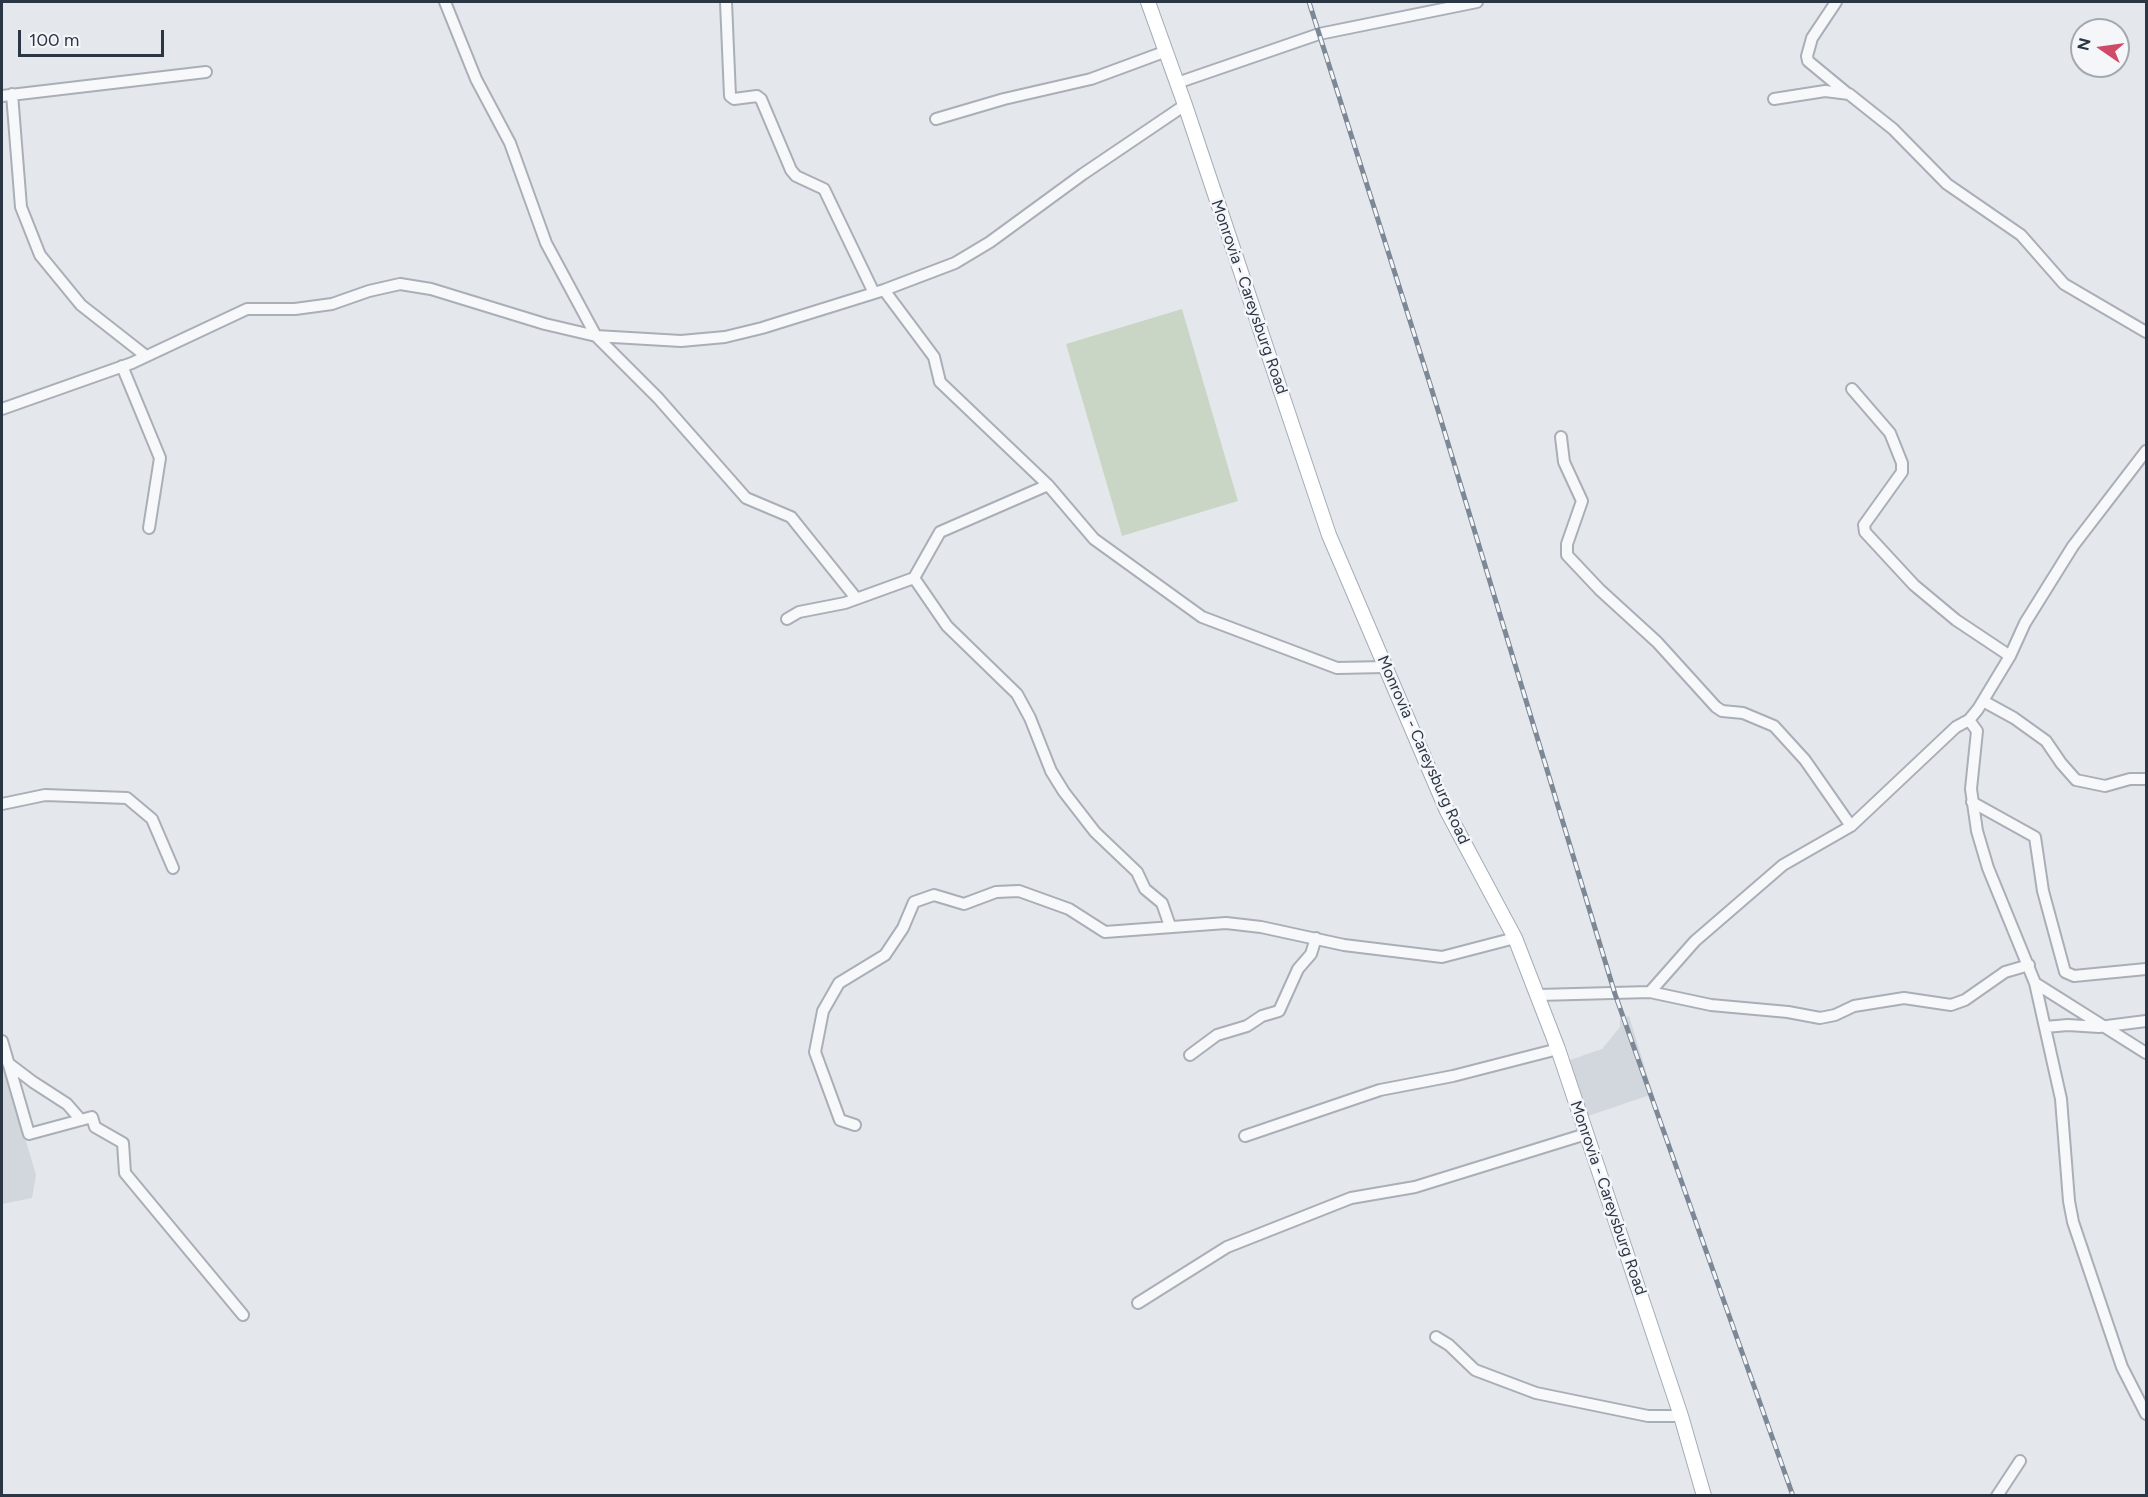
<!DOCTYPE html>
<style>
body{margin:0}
#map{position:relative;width:2148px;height:1497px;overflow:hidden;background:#e4e8ec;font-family:Figtree,sans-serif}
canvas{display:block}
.frame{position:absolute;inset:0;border:3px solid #2b3645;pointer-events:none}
.north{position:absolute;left:2070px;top:18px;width:60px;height:60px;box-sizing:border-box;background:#f4f6f9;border:2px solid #a4a9b1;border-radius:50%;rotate:283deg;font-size:16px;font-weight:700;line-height:24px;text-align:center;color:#2b3645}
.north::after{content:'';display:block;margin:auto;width:21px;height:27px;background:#cf4a67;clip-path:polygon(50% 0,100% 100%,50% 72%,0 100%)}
.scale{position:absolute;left:18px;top:30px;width:146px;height:27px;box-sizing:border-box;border:3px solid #2b3645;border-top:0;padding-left:8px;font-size:18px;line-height:21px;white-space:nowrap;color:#2b3645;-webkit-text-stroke:4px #f4f6f9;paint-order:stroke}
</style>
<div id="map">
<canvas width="2148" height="1497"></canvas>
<div class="frame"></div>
<div class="north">N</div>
<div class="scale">100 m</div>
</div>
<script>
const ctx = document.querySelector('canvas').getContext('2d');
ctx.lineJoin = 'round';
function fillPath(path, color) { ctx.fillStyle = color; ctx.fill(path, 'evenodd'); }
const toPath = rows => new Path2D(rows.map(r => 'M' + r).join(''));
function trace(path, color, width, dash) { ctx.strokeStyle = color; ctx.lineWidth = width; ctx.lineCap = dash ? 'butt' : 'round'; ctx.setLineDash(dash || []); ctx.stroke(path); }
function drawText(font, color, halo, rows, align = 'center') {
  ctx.font = font + ' Figtree,sans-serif'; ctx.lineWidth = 5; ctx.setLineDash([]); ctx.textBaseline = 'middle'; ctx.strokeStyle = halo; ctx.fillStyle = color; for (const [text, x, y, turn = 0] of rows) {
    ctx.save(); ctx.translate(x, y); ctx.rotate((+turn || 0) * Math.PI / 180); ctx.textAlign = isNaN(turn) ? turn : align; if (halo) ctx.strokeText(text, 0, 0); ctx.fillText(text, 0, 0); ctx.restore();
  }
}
fillPath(toPath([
 [1629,1016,1653,1094,1588,1116,1570,1060,1602,1049,1620,1027,1620,1019],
 [2,1059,36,1175,32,1198,2,1204]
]), '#d2d7de');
fillPath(toPath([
 [1182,309,1238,501,1122,536,1066,344]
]), '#cad6c5');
const minor = toPath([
 [445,2,476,79,510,143,546,243,596,336,658,398,746,498,791,517,856,598],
 [726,2,730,96,734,99,757,96,761,99,791,170,796,176,824,189,874,293],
 [1836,2,1812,38,1807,56,1808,61,1848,94],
 [1177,83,1319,34,1477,2],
 [12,94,21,207,40,255,81,305,146,356],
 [2,96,206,72],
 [1774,99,1825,91,1849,94,1893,129,1947,184,2021,235,2064,284,2146,332],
 [936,119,1004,99,1091,79,1164,52],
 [884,290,934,357,940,382,1048,485,1094,539,1202,617,1337,668,1385,667],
 [122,366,160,458,149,528],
 [1852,389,1890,433,1902,463,1902,472,1864,525,1865,532,1914,585,1956,620,2010,656],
 [2,409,132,363,247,309,295,309,332,304,369,291,400,284,431,289,545,324,596,336,681,341,725,337,762,328,884,290,955,263,990,242,1083,174,1185,105],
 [1561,437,1564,462,1582,501,1567,544,1567,555,1600,590,1657,642,1716,707,1722,711,1743,713,1774,726,1805,760,1851,826],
 [914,578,940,532,1048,485],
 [787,619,799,612,845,603,914,578,947,626,1017,694,1030,718,1051,771,1064,792,1095,832,1137,872,1145,889,1162,903,1170,926],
 [1983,701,2014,718,2046,741,2061,763,2076,780,2105,786,2130,779,2146,779],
 [1969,720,1977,731,1971,789,1977,831,1988,868,2035,983,2061,1099,2069,1201,2073,1222,2122,1367,2146,1414],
 [1972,802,2035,837,2043,891,2065,972,2074,976,2146,969],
 [2,804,45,795,127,798,152,819,173,868],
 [2035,983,2146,1053],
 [1650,992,1711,1005,1788,1012,1820,1018,1835,1015,1854,1006,1904,998,1951,1005,1965,1000,2005,972,2029,965],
 [1538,995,1650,992,1695,941,1783,865,1851,826,1956,727,1969,720,1978,709,2010,656,2025,623,2073,546,2146,451],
 [2045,1027,2068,1025,2099,1027,2146,1021],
 [2,1041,29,1134,92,1117,95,1127,123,1143,125,1173,243,1315],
 [1190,1055,1217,1035,1247,1026,1262,1016,1279,1011,1298,969,1311,954,1316,938],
 [8,1063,33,1082,67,1104,81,1120],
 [855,1125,840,1120,815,1052,823,1011,839,983,885,955,903,928,914,902,934,895,964,904,996,892,1019,891,1069,909,1105,932,1226,923,1261,927,1344,945,1442,957,1515,938],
 [1245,1136,1380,1090,1453,1076,1558,1049],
 [1138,1303,1227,1247,1351,1198,1415,1187,1586,1134],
 [1436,1337,1449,1345,1475,1370,1536,1393,1648,1416,1681,1416],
 [1997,1496,2020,1461]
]);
const major = toPath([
 [1148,2,1185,105,1329,535,1447,811,1515,938,1558,1049,1681,1416,1704,1496]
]);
trace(minor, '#a9afb7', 14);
trace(major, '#a3adb8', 16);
trace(minor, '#f7f8fa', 10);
trace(major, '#fff', 14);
const rail = toPath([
 [1309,2,1430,384,1615,994,1793,1496]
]);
trace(rail, '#7d8896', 5);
trace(rail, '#f4f6f9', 3, [9]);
drawText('16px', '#2b3645', '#f4f6f9', [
 ["Monrovia - Careysburg Road",1249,297,71],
 ["Monrovia - Careysburg Road",1423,750,66],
 ["Monrovia - Careysburg Road",1608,1198,71]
]);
</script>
